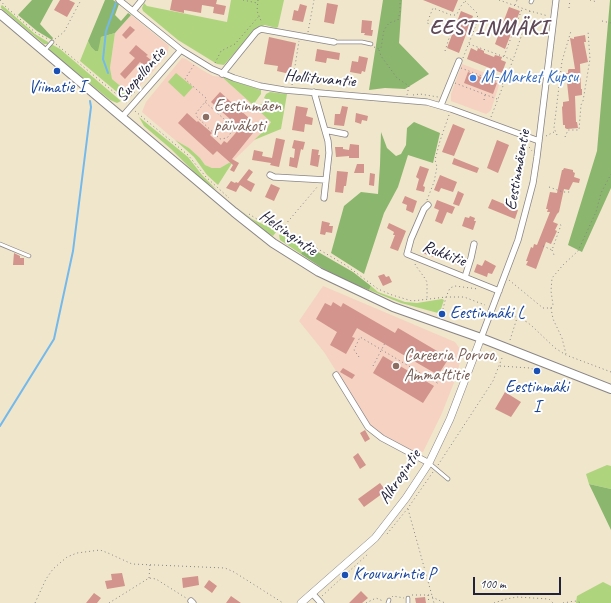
<!DOCTYPE html>
<meta charset="utf-8">
<style>
body{margin:0}
#map{position:relative;width:611px;height:603px;overflow:hidden;background:#f0e6cc;font-family:Caveat,sans-serif}
canvas{display:block}
.scale{position:absolute;left:473px;top:577px;width:88px;height:18px;box-sizing:border-box;border:2px solid #22223b;border-top:0;padding-left:5px;font-size:12px;line-height:14px;white-space:nowrap;color:#22223b;-webkit-text-stroke:3px #fff;paint-order:stroke}
</style>
<div id="map">
<canvas width="611" height="603"></canvas>
<div class="scale">100 m</div>
</div>
<script>
const ctx = document.querySelector('canvas').getContext('2d');
ctx.lineJoin = 'round';
function fillPath(path, color) { ctx.fillStyle = color; ctx.fill(path, 'evenodd'); }
const toPath = rows => new Path2D(rows.map(r => 'M' + r).join(''));
function trace(path, color, width, dash) { ctx.strokeStyle = color; ctx.lineWidth = width; ctx.lineCap = dash ? 'butt' : 'round'; ctx.setLineDash(dash || []); ctx.stroke(path); }
function drawText(font, color, halo, rows, align = 'center') {
  ctx.font = font + ' Caveat,sans-serif'; ctx.lineWidth = 4; ctx.setLineDash([]); ctx.textBaseline = 'middle'; ctx.strokeStyle = halo; ctx.fillStyle = color; for (const [text, x, y, turn = 0] of rows) {
    ctx.save(); ctx.translate(x, y); ctx.rotate((+turn || 0) * Math.PI / 180); ctx.textAlign = isNaN(turn) ? turn : align; if (halo) ctx.strokeText(text, 0, 0); ctx.fillText(text, 0, 0); ctx.restore();
  }
}
fillPath(toPath([
 [131,15,169,46,167,55,150,75,133,93,130,94,112,79,110,68,115,33],
 [182,58,186,59,202,70,213,76,222,77,271,121,267,128,234,160,220,168,212,168,205,165,200,158,189,148,175,140,142,112,146,102],
 [462,64,501,79,491,110,489,112,486,114,451,101,451,94],
 [323,286,455,342,460,349,461,357,457,375,442,413,423,452,414,453,383,436,371,426,324,352,299,321]
]), '#f5d2c2');
fillPath(toPath([
 [231,0,284,0,278,27,276,28,265,25,257,28,224,65,217,64,178,40,143,11,142,8,144,3,147,6,227,22],
 [2,5,35,34,48,42,48,44,44,44,22,26,1,8,1,6],
 [115,33,110,68,112,79,130,94,124,98,80,61,88,41,91,47,95,51,101,37],
 [51,45,53,45,60,49,121,101,117,103,110,100,49,50],
 [176,73,193,87,184,97,168,82],
 [222,77,261,90,261,94,253,105],
 [270,92,287,94,281,129,254,140,267,128,271,122,257,109,261,104,263,104,266,99,264,98,266,94],
 [139,117,188,157,202,175,217,190,201,179,171,149,144,126],
 [175,140,189,148,200,158,205,165,212,168,220,168,234,160,218,185,207,175,194,157],
 [239,209,252,219,277,231,273,236,269,234],
 [281,233,291,237,306,245,301,254,280,240,279,235],
 [371,286,378,292,405,302,417,303,442,299,444,300,440,312,438,313,401,303,369,290],
 [607,465,611,466,611,489,589,484,586,474],
 [603,582,611,586,611,603,576,603,577,596]
]), '#afd47e');
fillPath(toPath([
 [32,0,53,0,40,24,53,38,52,40,37,31,18,15],
 [105,0,113,0,119,4,115,15,121,21,128,13,131,15,115,33,101,37,98,51,95,51,91,47,88,41],
 [383,0,402,0,399,43,429,74,405,89,385,88,369,90],
 [610,0,611,0,611,188,582,252,568,245,597,151],
 [414,122,440,133,433,163,408,155,398,187,384,213,364,274,331,253,344,206,361,192,378,194,380,165,381,132,387,148,396,156,401,154,406,145,407,128],
 [306,245,353,272,371,286,369,290,349,282,322,268,301,254],
 [589,484,611,489,611,530]
]), '#8bb66d');
trace(toPath([
 [108,73,103,59,106,31,116,3],
 [0,426,54,339,73,251,91,107,90,101]
]), '#74b9eb', 2);
fillPath(toPath([
 [60,0,69,0,75,3,67,17,54,10],
 [172,0,217,0,216,4,226,6,224,15,213,13,214,7,202,5,201,13,184,10,184,13,170,10],
 [423,0,458,0,453,12],
 [327,3,338,5,334,24,324,22],
 [300,4,307,6,303,22,292,20,294,10,298,11],
 [509,7,520,11,505,49,495,44],
 [461,11,473,16,459,53,447,48],
 [362,20,372,21,371,30,373,30,372,36,364,35,365,33,361,33],
 [130,26,135,30,126,39,122,35],
 [585,35,586,42,584,42,588,62,580,64,581,89,582,89,582,95,575,96,576,122,577,122,578,128,567,129,565,128,565,125,563,125,562,107,563,106,563,102,569,101,566,73,568,73,568,70,569,69,575,69,570,38,574,39,574,37],
 [269,37,296,43,290,74,277,71,278,66,264,64],
 [136,45,148,55,146,56,151,60,145,67,140,62,125,79,120,74,135,58,129,53],
 [471,48,477,51,478,48,484,51,484,53,494,57,495,55,502,57,501,60,506,62,502,73,467,59],
 [317,49,340,53,339,60,327,58,326,63,315,61],
 [359,56,368,58,365,72,362,71,361,74,350,72,352,61,358,62],
 [468,72,497,83,493,94,464,83],
 [220,92,250,119,248,120,257,128,232,159,239,163,234,172,230,170,233,165,217,151,213,155,178,123,187,113,197,122,198,121,212,133,210,135,221,145,224,141,227,143,240,128,211,102],
 [296,106,308,108,306,116,313,118,312,125,305,124,304,132,292,130],
 [342,106,348,107,344,126,334,125,335,114,340,114],
 [356,113,368,116,367,121,362,120,361,124,355,122],
 [453,124,465,129,454,156,442,152],
 [276,138,285,140,279,167,270,165,271,163,252,160,254,150,263,152,262,156,272,158],
 [294,140,305,142,303,150,301,149,297,168,289,166,290,157,294,158,295,149,292,148],
 [497,140,509,145,498,173,487,168],
 [350,144,359,145,359,158,349,158,349,156,336,157,335,147,343,147,343,149,349,150],
 [312,149,319,150,318,155,320,155,318,167,310,165],
 [454,158,479,168,477,173,452,164],
 [357,164,364,164,364,173,354,173],
 [420,166,429,169,423,186,425,187,424,192,416,190,419,179,416,177],
 [564,168,573,170,573,172,575,173,574,177,580,179,579,183,573,182,569,190,564,189,559,212,557,214,553,222,558,224,555,230,557,231,551,244,546,242,536,269,526,265,528,261,526,261,531,247,533,248,534,244,537,245,550,212,547,212,548,209,546,209,550,192,557,193,562,170,563,170],
 [249,169,253,172,247,180,255,184,251,192,240,185,236,192,226,188,231,181,235,183,236,182,238,183],
 [337,171,348,172,346,186,344,186,343,193,335,192],
 [370,173,375,174,374,186,369,185],
 [440,175,457,182,453,192,441,188,439,192,434,190],
 [271,184,280,188,274,201,265,197],
 [458,191,464,194,459,206,453,204],
 [405,196,417,201,413,213,406,210,407,205,402,203],
 [492,199,518,210,515,219,488,208],
 [437,200,455,207,452,214,447,212,442,224,435,221,439,210,434,208],
 [470,216,475,218,474,221,476,221,473,230,462,226,465,217,469,218],
 [322,221,330,223,329,226,333,226,332,233,326,232,325,235,320,234],
 [389,223,406,231,398,251,390,248,395,235,393,235,394,232,387,228],
 [426,244,442,250,440,255,435,253,434,257,422,253],
 [14,253,20,256,20,258,24,258,24,265,13,265],
 [450,253,463,258,460,264,457,263,457,265,447,259],
 [485,260,496,266,492,274,488,273,487,277,474,272,477,264,482,266],
 [384,274,386,277,389,276,392,282,383,286,378,276],
 [333,302,341,307,343,303,395,333,398,328,449,358,438,375,357,328,352,337,355,338,346,354,330,345,337,332,316,319,325,303,331,306],
 [383,356,434,386,423,403,373,373],
 [343,368,355,375,352,379,340,372],
 [505,392,521,402,511,417,495,409],
 [365,430,370,439,365,442,360,433],
 [358,453,366,465,360,469,353,457],
 [380,483,386,491,364,507,358,499],
 [122,573,125,586,107,589,105,581,112,580,111,574],
 [198,576,199,585,183,588,182,578],
 [209,580,217,586,212,593,204,587],
 [361,591,368,598,362,603,349,603],
 [94,593,101,598,97,603,86,603],
 [231,596,241,603,226,603],
 [425,597,426,603,416,603,415,598]
]), '#d2948c');
const service = toPath([
 [531,2,532,0],
 [334,42,362,42,371,44],
 [45,50,52,42],
 [0,244,29,256],
 [429,463,448,479],
 [388,603,389,600],
 [408,603,408,598]
]);
const minor = toPath([
 [119,0,181,50,212,69,234,78,260,86,284,90,427,102,451,109,539,141],
 [133,11,142,0],
 [222,74,256,32,261,29,334,42],
 [314,92,328,141,329,153,324,198],
 [441,105,459,61],
 [122,117,181,50],
 [325,130,345,134],
 [270,175,274,177,326,180],
 [428,205,424,209,411,239,407,254,499,291],
 [465,277,471,258,474,244],
 [481,338,518,240,533,183,537,157,556,0],
 [336,375,368,427,382,438,429,463],
 [312,593,321,603],
 [191,601,193,603]
]);
const tertiary = toPath([
 [301,603,375,538,406,498,429,463,450,419,481,338]
]);
const secondary = toPath([
 [0,14,234,212,273,243,319,272,393,307,481,338,611,389]
]);
trace(service, '#898484', 4.5);
trace(minor, '#898484', 7);
trace(tertiary, '#898484', 8);
trace(secondary, '#898484', 10);
trace(toPath([
 [0,0,5,6,36,33,48,39],
 [243,0,257,3],
 [258,0,257,11,262,23],
 [499,0,530,11,548,16],
 [590,0,597,2],
 [515,5,517,0],
 [569,8,570,0],
 [602,21,611,23],
 [308,32,314,0],
 [55,39,64,32,81,0],
 [56,44,127,103],
 [469,44,513,60],
 [374,47,379,49,381,48,384,30,389,23,398,20,400,12,400,0],
 [379,50,381,56,397,78,409,86,407,95],
 [445,51,451,32,427,23,433,8,451,15,455,15,457,14,461,6,465,1,464,0],
 [504,56,522,9],
 [463,58,478,20,477,13,465,1,466,0],
 [215,63,221,51,235,44,259,16],
 [194,65,185,79,207,99,206,101,196,113,197,117,220,139,227,138,233,130,233,127,205,102],
 [461,68,503,84],
 [455,83,497,99],
 [292,85,299,41],
 [413,95,420,94,438,97],
 [484,100,485,95],
 [125,101,136,91],
 [135,111,188,155,206,177,229,198],
 [491,117,513,60,530,11],
 [557,135,554,128,562,61,571,31],
 [546,136,554,132],
 [565,137,568,130,579,130,581,105,583,101,590,59,588,31],
 [527,144,532,151],
 [549,187,563,192,572,192],
 [427,200,434,182,437,167,435,160,440,141,449,115],
 [249,214,260,221,313,246,347,266,378,289,392,295,412,301,446,297,464,297,485,305],
 [285,225,318,186],
 [543,246,552,250,561,225,558,223],
 [552,250,554,255],
 [415,264,416,266,424,277,427,282,427,299],
 [509,280,543,308,551,308,553,305,551,291,552,278,563,265,578,251,596,212,601,193,611,174],
 [551,308,553,319,562,338,566,354],
 [500,310,527,322,533,327,555,348,566,355,611,372],
 [441,317,446,297,450,288,455,286,478,289],
 [510,340,517,318],
 [359,357,354,350,360,337,439,384],
 [373,366,385,343],
 [500,366,530,368,537,371],
 [438,465,493,381,502,358],
 [408,509,434,603],
 [387,534,408,508,433,472],
 [149,578,150,565],
 [412,595,431,595],
 [428,595,429,603],
 [322,596,368,554],
 [392,597,393,596,404,598],
 [432,597,445,603],
 [35,603,46,579,53,569,67,557,77,553,100,550,108,553,132,564,225,568,234,572,283,603],
 [109,603,149,578,156,579,186,598],
 [366,603,376,598,383,601],
 [494,603,506,599,517,597,549,599,553,603],
 [563,603,575,601,582,603]
]), '#898484', 1, [1, 3]);
trace(service, '#fff', 3);
trace(minor, '#fff', 5.5);
trace(tertiary, '#fff', 7);
trace(secondary, '#fff', 8);
for (const [x, y, r, color] of [
 [57,71,4,"#1a4fb4"],
 [473,78,4,"#3f7fe0"],
 [206,117,4,"#8d6e63"],
 [442,314,4,"#1a4fb4"],
 [396,366,4,"#8d6e63"],
 [537,371,4,"#1a4fb4"],
 [345,575,4,"#1a4fb4"]
]) { const dot = new Path2D(); dot.arc(x, y, r, 0, 2 * Math.PI); ctx.fillStyle = color; ctx.fill(dot); trace(dot, '#fff', 1.5); }
drawText('17px', '#22223b', '#fff', [
 ["Suopellontie",141,75,-49],
 ["Hollituvantie",320,79,5],
 ["Eestinmäentie",518,170,-80],
 ["Helsingintie",288,233,35],
 ["Rukkitie",444,254,21],
 ["Alkrogintie",400,477,-56]
]);
drawText('17px', '#366cbe', '#fff', [
 ["M-Market Kupsu",481,78]
], 'left');
drawText('17px', '#164399', '#fff', [
 ["Viimatie I",57,88],
 ["Eestinmäki L",450,314,"left"],
 ["Eestinmäki",537,388],
 ["I",537,408],
 ["Krouvarintie P",353,575,"left"]
]);
drawText('17px', '#785e54', '#fff', [
 ["Eestinmäen",214,107],
 ["päiväkoti",214,127],
 ["Careeria Porvoo,",404,356],
 ["Ammattitie",404,376]
], 'left');
ctx.letterSpacing = '1px';
drawText('bold 21px', '#604a57', '#fff', [
 ["EESTINMÄKI",489,28]
]);
ctx.letterSpacing = '0px';
</script>
